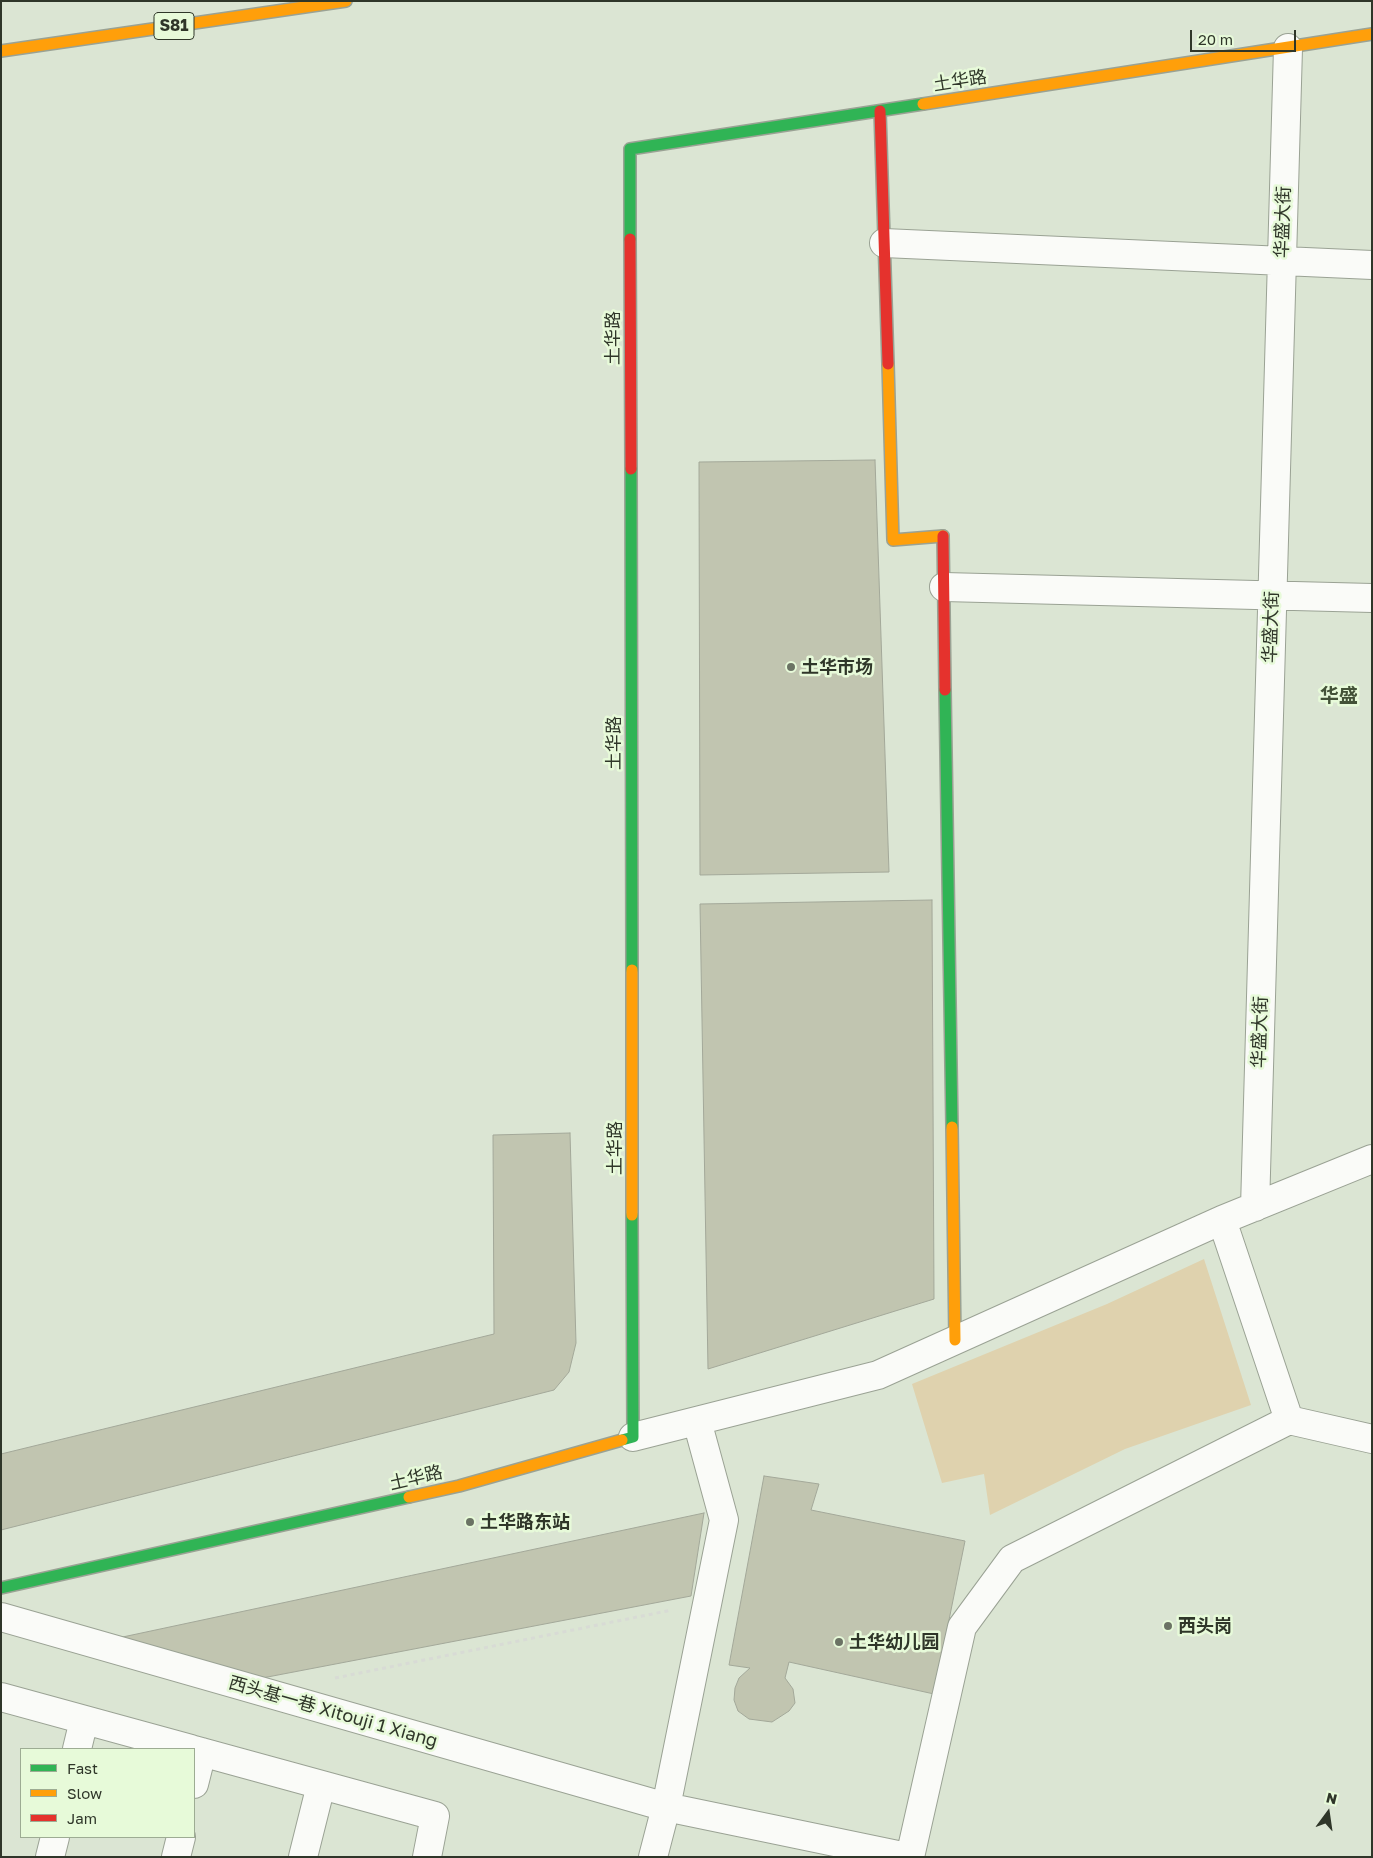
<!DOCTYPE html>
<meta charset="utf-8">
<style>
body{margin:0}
#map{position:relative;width:1373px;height:1858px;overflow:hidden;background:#dbe5d3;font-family:"Golos Text",sans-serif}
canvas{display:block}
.frame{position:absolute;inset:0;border:2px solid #2f3629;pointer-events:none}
.legend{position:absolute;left:20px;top:1748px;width:175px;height:90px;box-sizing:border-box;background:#e7fad9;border:1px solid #9dac93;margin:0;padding:6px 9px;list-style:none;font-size:15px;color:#2f3629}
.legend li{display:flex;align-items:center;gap:10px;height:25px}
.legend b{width:25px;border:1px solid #9dac93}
.north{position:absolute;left:1303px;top:1788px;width:50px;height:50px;-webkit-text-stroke:4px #e7fad9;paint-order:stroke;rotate:14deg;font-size:14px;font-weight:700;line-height:20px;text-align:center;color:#2f3629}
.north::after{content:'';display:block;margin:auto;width:18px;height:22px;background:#2f3629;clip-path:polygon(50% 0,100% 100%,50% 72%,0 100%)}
.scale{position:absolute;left:1190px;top:30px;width:106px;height:22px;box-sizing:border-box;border:2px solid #2f3629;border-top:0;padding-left:6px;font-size:15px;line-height:18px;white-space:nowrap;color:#2f3629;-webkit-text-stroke:4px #e7fad9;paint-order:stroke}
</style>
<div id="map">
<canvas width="1373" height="1858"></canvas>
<div class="frame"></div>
<ul class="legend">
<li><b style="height:6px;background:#30b455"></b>Fast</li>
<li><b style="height:6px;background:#ff9f0a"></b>Slow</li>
<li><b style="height:6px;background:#e5322d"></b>Jam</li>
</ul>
<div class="north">N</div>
<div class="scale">20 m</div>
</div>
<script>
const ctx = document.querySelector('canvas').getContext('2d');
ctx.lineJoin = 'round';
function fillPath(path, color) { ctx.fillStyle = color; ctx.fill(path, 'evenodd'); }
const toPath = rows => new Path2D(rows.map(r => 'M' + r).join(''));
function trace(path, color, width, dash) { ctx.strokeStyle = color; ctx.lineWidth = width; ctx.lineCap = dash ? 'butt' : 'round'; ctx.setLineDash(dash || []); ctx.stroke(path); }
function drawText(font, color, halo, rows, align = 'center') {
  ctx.font = font + ' "Golos Text","Noto Sans SC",sans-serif'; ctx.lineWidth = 5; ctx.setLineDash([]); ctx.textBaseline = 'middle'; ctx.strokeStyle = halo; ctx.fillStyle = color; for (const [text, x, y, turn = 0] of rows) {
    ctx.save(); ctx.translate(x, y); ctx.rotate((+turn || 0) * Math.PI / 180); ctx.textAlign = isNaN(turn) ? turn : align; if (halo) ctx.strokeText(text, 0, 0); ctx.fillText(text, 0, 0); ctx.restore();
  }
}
fillPath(toPath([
 [1204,1259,1251,1405,1125,1449,990,1515,984,1474,942,1483,912,1384,1107,1304]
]), '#dfd2ae');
const building = toPath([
 [875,460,889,872,700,875,699,462,875,460],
 [932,900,934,1299,708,1369,700,904,932,900],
 [570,1133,576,1343,569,1372,554,1390,1,1530,1,1454,494,1334,493,1135,570,1133],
 [764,1476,819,1484,811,1510,965,1541,934,1694,789,1662,785,1678,793,1689,795,1703,789,1711,772,1722,749,1719,738,1711,734,1700,735,1688,739,1678,750,1668,729,1665,764,1476],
 [704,1513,691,1596,257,1679,118,1638,704,1513]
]);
fillPath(building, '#c1c5b0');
trace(building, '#a3a899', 1);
const street = toPath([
 [884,243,1372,265],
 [944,587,1372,598],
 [1255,1207,1288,48],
 [1222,1220,1289,1420,1372,1439],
 [633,1437,878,1375,1222,1220,1372,1159],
 [1,1617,666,1807,907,1857],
 [1,1697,191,1749],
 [77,1749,84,1720],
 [194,1750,435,1816,427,1857],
 [194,1784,202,1752],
 [50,1857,55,1837],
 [176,1857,181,1837],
 [303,1857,321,1785],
 [653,1857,666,1807,724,1520,697,1421],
 [910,1857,962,1627,1012,1559,1289,1420]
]);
const fast = toPath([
 [630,239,630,149,923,104],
 [631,469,632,970],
 [945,690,952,1127],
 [622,1440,633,1437,632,1215],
 [1,1588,409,1497]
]);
const slow = toPath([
 [1,51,346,1],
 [923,104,1372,34],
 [888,364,893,540,943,536],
 [632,970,632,1215],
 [952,1127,955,1340],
 [409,1497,459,1486,622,1440]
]);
const jam = toPath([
 [880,111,888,364],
 [630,239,631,469],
 [943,536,945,690]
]);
trace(street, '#9aa294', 30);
trace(fast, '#9aa294', 14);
trace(slow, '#9aa294', 14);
trace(jam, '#9aa294', 14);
trace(toPath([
 [335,1678,672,1610]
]), '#d8dbd5', 3, [4, 4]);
trace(street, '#fafbf8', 28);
trace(fast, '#30b455', 11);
trace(slow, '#ff9f0a', 11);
trace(jam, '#e5322d', 11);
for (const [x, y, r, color] of [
 [791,667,5,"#6b7364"],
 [470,1522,5,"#6b7364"],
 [1168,1626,5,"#6b7364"],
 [839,1642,5,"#6b7364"]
]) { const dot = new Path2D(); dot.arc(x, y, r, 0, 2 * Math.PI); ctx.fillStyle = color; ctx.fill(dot); trace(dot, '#e7fad9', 2); }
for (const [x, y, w] of [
 [174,26,40]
]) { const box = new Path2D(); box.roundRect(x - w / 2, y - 13.5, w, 27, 4); ctx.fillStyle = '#e7fad9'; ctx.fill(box); trace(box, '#2f3629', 1); }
drawText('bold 16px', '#2f3629', null, [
 ["S81",174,26]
]);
drawText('18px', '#2f3629', '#e7fad9', [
 ["土华路",960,81,-9],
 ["华盛大街",1283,222,-88],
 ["土华路",613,338,-90],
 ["华盛大街",1271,627,-88],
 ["土华路",614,743,-90],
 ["华盛大街",1260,1032,-88],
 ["土华路",615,1148,-90],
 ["土华路",416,1478,-13],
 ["西头基一巷 Xitouji 1 Xiang",333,1712,16]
]);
drawText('bold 18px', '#2f3629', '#e7fad9', [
 ["土华市场",801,667],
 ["土华路东站",480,1522],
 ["西头岗",1178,1626],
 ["土华幼儿园",849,1642]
], 'left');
drawText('bold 19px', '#435237', '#e7fad9', [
 ["华盛",1339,696]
]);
</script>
